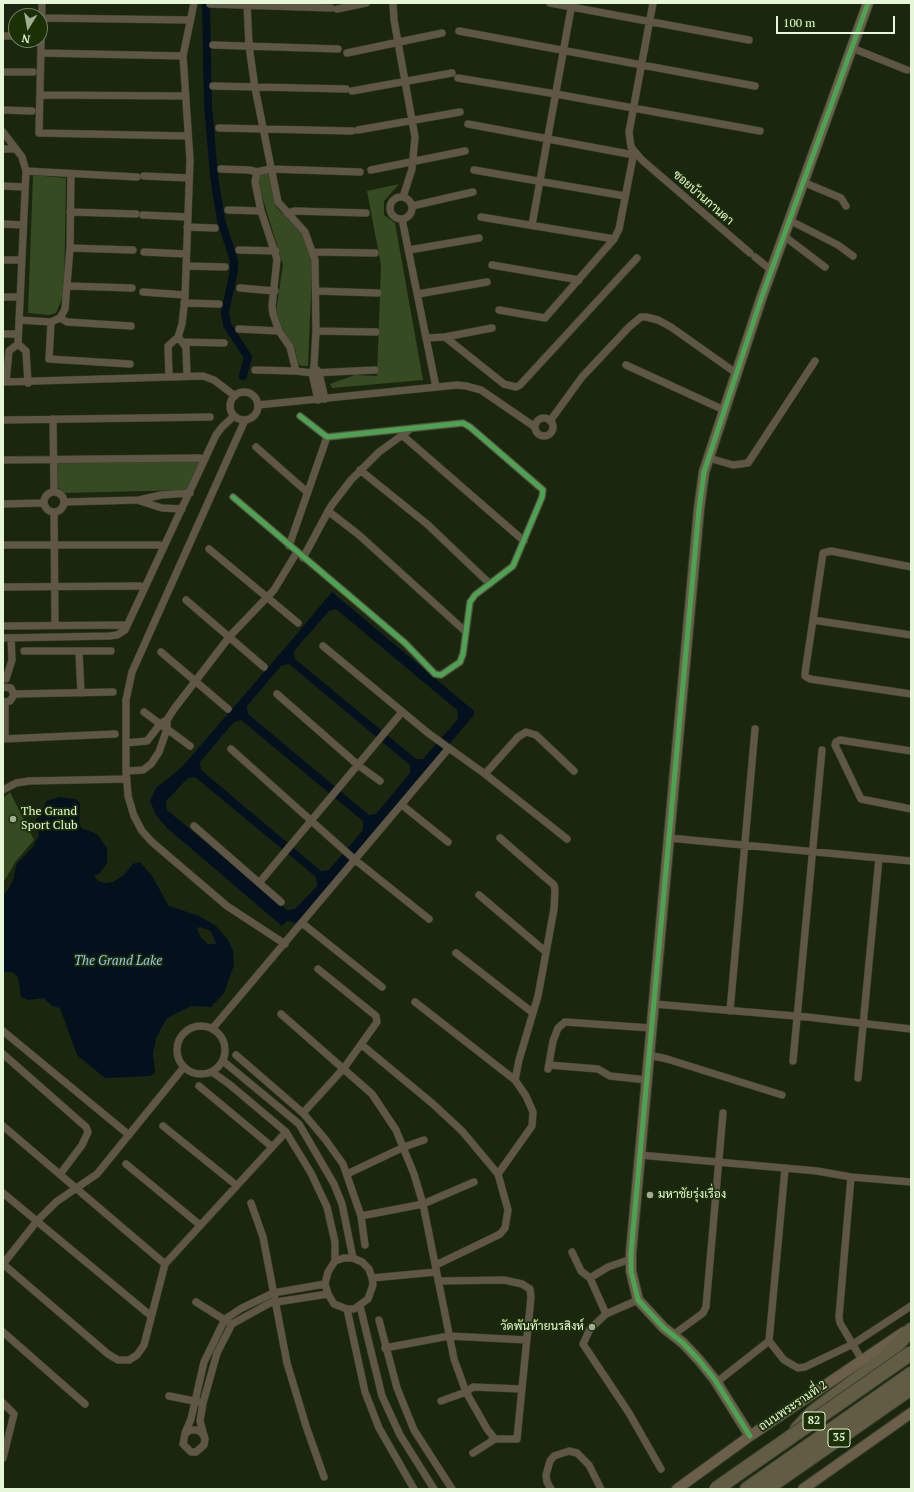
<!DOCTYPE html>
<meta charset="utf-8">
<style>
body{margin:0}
#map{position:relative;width:914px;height:1492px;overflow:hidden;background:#1b260f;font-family:"PT Serif",serif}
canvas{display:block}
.frame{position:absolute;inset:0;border:4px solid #e6f7d9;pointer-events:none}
.north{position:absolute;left:8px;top:8px;width:40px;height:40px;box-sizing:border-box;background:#1b3005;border:1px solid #6c805a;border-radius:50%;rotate:191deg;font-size:11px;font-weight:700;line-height:16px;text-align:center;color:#e6f7d9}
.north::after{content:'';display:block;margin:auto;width:14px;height:18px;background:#9fae92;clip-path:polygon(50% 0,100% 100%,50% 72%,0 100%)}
.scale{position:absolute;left:776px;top:16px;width:119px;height:18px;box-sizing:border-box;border:2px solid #e6f7d9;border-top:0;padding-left:5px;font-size:12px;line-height:14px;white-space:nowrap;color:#e6f7d9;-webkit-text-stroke:3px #1b3005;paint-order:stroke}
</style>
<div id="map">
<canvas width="914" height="1492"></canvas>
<div class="frame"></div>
<div class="north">N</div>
<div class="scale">100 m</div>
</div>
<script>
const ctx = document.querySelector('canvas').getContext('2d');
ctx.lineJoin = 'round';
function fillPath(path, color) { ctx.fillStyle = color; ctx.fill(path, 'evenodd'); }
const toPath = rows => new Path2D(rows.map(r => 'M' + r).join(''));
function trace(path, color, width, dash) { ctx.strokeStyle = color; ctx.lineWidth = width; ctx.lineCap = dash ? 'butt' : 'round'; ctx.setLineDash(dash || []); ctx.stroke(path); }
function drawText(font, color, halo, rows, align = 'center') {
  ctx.font = font + ' "PT Serif",Sarabun,serif'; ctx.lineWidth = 3.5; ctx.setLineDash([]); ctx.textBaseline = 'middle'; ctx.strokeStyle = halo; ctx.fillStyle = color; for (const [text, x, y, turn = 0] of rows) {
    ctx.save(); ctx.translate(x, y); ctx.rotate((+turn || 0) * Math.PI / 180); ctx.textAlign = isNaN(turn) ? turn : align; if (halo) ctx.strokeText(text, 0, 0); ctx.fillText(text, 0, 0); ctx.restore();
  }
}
fillPath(toPath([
 [268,172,277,208,300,231,310,252,312,270,308,366,302,366,298,364,295,349,281,326,276,311,283,265,258,183,260,175],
 [33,175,66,178,64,294,56,313,49,315,28,313],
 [399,184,384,201,384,215,395,223,423,380,332,388,330,384,355,375,377,376,381,265,367,191],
 [201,461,188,490,63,493,58,487,57,463],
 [10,792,34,840,16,861,3,883,3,798]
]), '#364b21');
fillPath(toPath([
 [332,592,474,711,474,715,297,923,287,921,282,926,167,828,156,815,150,801,156,788,181,768,285,648],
 [336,609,457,710,458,719,423,759,416,759,295,659,294,651,329,611],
 [289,664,410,765,410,773,376,814,369,815,248,714,247,706,281,666],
 [241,720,363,821,363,830,329,870,321,871,201,770,200,762,234,722],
 [195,777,316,877,317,886,295,909,287,910,167,810,166,801,188,778],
 [59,797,75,799,80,803,79,821,81,828,97,834,107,848,107,863,100,873,94,876,98,881,104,883,113,882,124,875,133,864,140,862,152,876,169,906,199,916,216,926,228,940,233,951,234,965,224,993,211,1007,191,1006,167,1018,156,1038,153,1054,155,1072,151,1076,105,1078,77,1055,60,1008,52,1006,44,998,28,1000,21,997,18,977,12,972,3,972,3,895,8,890,13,880,17,863,33,847,39,835,36,820,47,801],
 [200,927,211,931,216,944,208,944,201,938,198,931,197,928]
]), '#03101e');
trace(toPath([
 [206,3,208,104,214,176,221,220,234,261,234,271,225,312,227,325,248,357,243,376]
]), '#03101e', 8);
const street = toPath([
 [42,3,39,133,188,136],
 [247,3,249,46,255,88,278,202,305,232,315,260,316,331,314,367,312,373,318,400],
 [393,3,394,20,415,137,412,169,403,197],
 [550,3,749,40],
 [653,3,629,132,631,147,642,160,750,253],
 [210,4,331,8],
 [337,9,366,3],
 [41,18,190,20],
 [459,31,755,86],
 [3,36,16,36],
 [213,45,338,49],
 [852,48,907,70],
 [41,53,183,56],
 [347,53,442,33],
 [3,72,33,72],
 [458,78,556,94,760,131],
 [213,86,346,89],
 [352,91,452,73],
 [40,95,185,96],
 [3,110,32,111],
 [468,124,634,155],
 [219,128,352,131],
 [358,130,460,112],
 [3,132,22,157,26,171,18,344],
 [3,149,16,149],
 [221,169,249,170,257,172,270,169,360,172],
 [371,170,465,151],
 [474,170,625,196],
 [26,171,137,177],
 [257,172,255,182,261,211,277,259,272,306,273,314,279,331,290,347,296,371,312,373,375,370],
 [144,176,189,178],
 [803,182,841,198,846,206],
 [3,186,25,187],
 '390 208a11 11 0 1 1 22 0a11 11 0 1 1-22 0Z',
 [412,206,473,192],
 [228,210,261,211],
 [70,212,136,214],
 [287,213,294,211,366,213],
 [143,215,188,217],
 [481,217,614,239],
 [402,219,436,387],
 [789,220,838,245,853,256],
 [3,224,23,225],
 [532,225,572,3],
 [187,227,215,228],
 [784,236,825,267],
 [70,248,133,250],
 [239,250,276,251],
 [409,250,479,238],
 [144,252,186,254],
 [313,252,375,253],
 [755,257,772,271],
 [3,260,22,260],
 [492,265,579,280],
 [186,266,225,267],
 [68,286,132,288],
 [240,288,275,291],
 [316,291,378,293],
 [143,292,185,295],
 [418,294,487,282],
 [3,297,20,297],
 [184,303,219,304],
 [499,310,545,318,614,239,619,229,634,152],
 [60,318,67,322,131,326],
 [19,320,51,322,60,318,65,309,70,248,71,174],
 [51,322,49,359,130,364],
 [239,329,279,331],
 [316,331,376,332],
 [3,334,18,334],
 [178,337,182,324,185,298,190,160,183,56,194,3],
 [445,337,492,328],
 [427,338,445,337,504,384,516,387,520,385,637,258],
 [182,342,224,343],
 [18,344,26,351,28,383],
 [626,365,724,410],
 [255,370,296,371],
 [317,370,319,373,325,399],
 [169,376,168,346,178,337,186,347,187,376],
 [3,382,203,376,214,380,235,396],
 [6,382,9,351,18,344],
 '230 406a14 14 0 1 1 28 0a14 14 0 1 1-28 0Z',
 [258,405,457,385,466,386,481,390,535,427],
 '535 427a9 9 0 1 1 18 0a9 9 0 1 1-18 0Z',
 [53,419,54,491],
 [3,420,210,417],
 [245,420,132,672,126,700,126,771,128,796,134,816,142,831,152,842,227,906,285,944],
 [550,421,582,377,629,327,641,317,646,317,658,320,671,327,736,373],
 [402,435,524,541],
 [256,447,307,492],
 [709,458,733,465,748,463,815,361],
 [3,460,200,458],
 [360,470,427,524,490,584],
 '44 502a10 10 0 1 1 20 0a10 10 0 1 1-20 0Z',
 [233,497,405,643,435,674,441,675,460,662,463,654,470,602,475,595,513,566,542,497,543,490,470,427,463,423,327,437,300,416],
 [140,501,162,508,182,509],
 [64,502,139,500,161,495,190,493],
 [3,504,43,503],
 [328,511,359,535,466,632],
 [54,512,55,626],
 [3,545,159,545],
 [289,546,327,437],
 [209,549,298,623],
 [303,558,331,506,351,480,379,452,408,431],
 [911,567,831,551,823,553,805,673,805,676,810,679,911,694],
 [3,587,140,586],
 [186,600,264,667],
 [813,620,911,635],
 [3,626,123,625],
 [3,638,109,636,117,635,125,630,216,435,222,427,234,416],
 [323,646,428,733,485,774,567,839],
 [24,651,111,651],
 [79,652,81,693],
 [161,652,228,709],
 [6,679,12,660,11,638],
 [3,687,11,688,14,695,10,701,3,702],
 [14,694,113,692],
 [277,694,358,765,380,781],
 [5,702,5,739],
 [144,712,190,746],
 [3,739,115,734],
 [126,743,147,741,161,723,165,721],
 [231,749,354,859,429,919],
 [911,751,840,740,836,742,835,745,861,799,911,809],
 [126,771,143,770,151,764,159,752,167,729,167,720,174,709,230,636,274,590,297,552],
 [485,774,518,737,526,732,536,735,574,771],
 [3,790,16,783,29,781,127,779],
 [402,805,448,842],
 [194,826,281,902],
 [500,838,554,885,555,890,554,909,538,996,519,1060,515,1080],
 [669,838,911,861],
 [259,883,402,712],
 [479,895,546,952],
 [302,923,382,987],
 [456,953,533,1013],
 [415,1002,515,1080,526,1096,533,1112,532,1126,498,1174],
 [654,1004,807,1017,911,1029],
 [730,1011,755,729],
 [281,1014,372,1094,396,1130,414,1174,423,1204,454,1359,466,1392,487,1429,495,1439],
 '177 1050a24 24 0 1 1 48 0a24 24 0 1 1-48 0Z',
 [212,1029,449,748],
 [3,1031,129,1135],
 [362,1045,433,1104,462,1131,498,1174,508,1210,505,1228,500,1234,490,1239,436,1265],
 [3,1054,86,1127,88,1132,82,1145,61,1173],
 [236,1055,303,1113,325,1139,343,1164,361,1216,365,1245],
 [649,1055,667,1059,782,1095],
 [223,1061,299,1124,334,1184,342,1204,353,1258],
 [793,1061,822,750],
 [549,1065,598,1069,610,1076,647,1080],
 [548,1069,553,1041,558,1028,565,1022,651,1028],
 [212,1072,229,1084,286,1132,311,1173,327,1207,335,1242,335,1261],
 [858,1078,879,858],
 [199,1086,271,1146],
 [303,1113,344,1068,377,1022,376,1016,318,969],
 [3,1126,165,1264],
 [163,1126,236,1185],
 [640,1155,817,1171,851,1177,911,1182],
 [126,1164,200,1225],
 [347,1174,404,1147,424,1140],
 [851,1177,839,1317,840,1323,862,1360],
 [3,1193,151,1316],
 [251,1203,263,1237,287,1363,306,1426,324,1477],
 [361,1216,423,1204,474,1182],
 [572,1252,581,1271,590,1278],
 [344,1258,353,1258,362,1262,369,1269,372,1278,373,1285,368,1299,354,1309,347,1309,334,1304,328,1294,325,1284,328,1272,333,1264,335,1261,344,1258],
 [631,1259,608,1267,590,1278,606,1314,590,1329,583,1344,629,1413,661,1469],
 [3,1264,108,1354,118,1360,129,1360,137,1355,144,1345,165,1264,286,1132],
 [3,1264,37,1221,56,1202,97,1174,184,1067],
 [372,1278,436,1272],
 [438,1281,504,1280,522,1284,530,1289,531,1297,517,1439,495,1439,473,1453],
 [196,1302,228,1322],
 [360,1306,382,1396,400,1435,434,1489],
 [347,1309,365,1392,379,1428,414,1489],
 [606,1314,638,1300],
 [379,1320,397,1388,414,1430,452,1489],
 [3,1332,85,1404],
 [673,1335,703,1313,706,1307,723,1113],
 [769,1341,784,1360,798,1368,805,1367,853,1344,911,1306],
 [385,1348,449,1336,527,1340],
 [717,1382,769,1341,785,1169],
 [169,1396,199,1402],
 [441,1401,466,1392,473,1387,521,1389],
 [3,1403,14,1414,3,1458],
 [185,1433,191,1419,204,1362,225,1319,242,1308,273,1293,325,1284],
 [205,1439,202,1433,197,1430,190,1430,185,1434,183,1444,191,1452,196,1452,204,1445,205,1439,200,1421,203,1403,217,1353,232,1324,270,1303,328,1294],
 [551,1489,547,1482,546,1475,550,1461,554,1456,569,1451,577,1453,589,1465,601,1489]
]);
const secondary = toPath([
 [750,1436,715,1380,699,1360,683,1343,664,1328,638,1300,631,1271,631,1253,699,509,704,472,761,299,868,3],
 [677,1489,750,1436,904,1332],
 [803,1489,911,1413]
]);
const highway = toPath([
 [797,1429,812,1413,885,1358,911,1330],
 [747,1489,911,1374],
 [766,1489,911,1388]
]);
trace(street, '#37422d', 8);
trace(secondary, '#37422d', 12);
trace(highway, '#37422d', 16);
trace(street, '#5f5645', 7);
trace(secondary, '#6b5f4a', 10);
trace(highway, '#625c45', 14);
const highwayBridge = toPath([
 [716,1489,911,1353]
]);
trace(highwayBridge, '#37422d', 16, []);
trace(highwayBridge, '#625c45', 14);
trace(toPath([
 [233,497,405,643,435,674,441,675,460,662,463,654,470,602,475,595,513,566,542,497,543,490,470,427,463,423,327,437,300,416],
 [750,1436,715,1380,699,1360,683,1343,664,1328,638,1300,631,1271,631,1253,699,509,704,472,761,299,868,3]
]), '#4ca352', 5);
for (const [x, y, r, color] of [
 [13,819,4,"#9fae92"],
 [650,1195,4,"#9fae92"],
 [592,1327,4,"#9fae92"]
]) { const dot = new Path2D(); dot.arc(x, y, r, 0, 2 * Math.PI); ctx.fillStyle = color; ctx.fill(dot); trace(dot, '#1b3005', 1.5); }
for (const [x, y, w] of [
 [814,1421,22],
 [839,1438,22]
]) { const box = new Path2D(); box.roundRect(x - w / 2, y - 9, w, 18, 3); ctx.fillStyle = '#1b3005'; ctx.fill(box); trace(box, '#e6f7d9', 1); }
drawText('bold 11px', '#e6f7d9', null, [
 ["82",814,1421],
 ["35",839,1438]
]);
drawText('12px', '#e6f7d9', '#1b3005', [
 ["ซอยบ้านกานดา",703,198,41],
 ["ถนนพระรามที่ 2",793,1406,-34]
]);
drawText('12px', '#e6f7d9', '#1b3005', [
 ["The Grand",21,812],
 ["Sport Club",21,826],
 ["มหาชัยรุ่งเรื่อง",658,1195],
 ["วัดพันท้ายนรสิงห์",584,1327,"right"]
], 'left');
drawText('italic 13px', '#97c4f5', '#1b3005', [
 ["The Grand Lake",118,961]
]);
</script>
